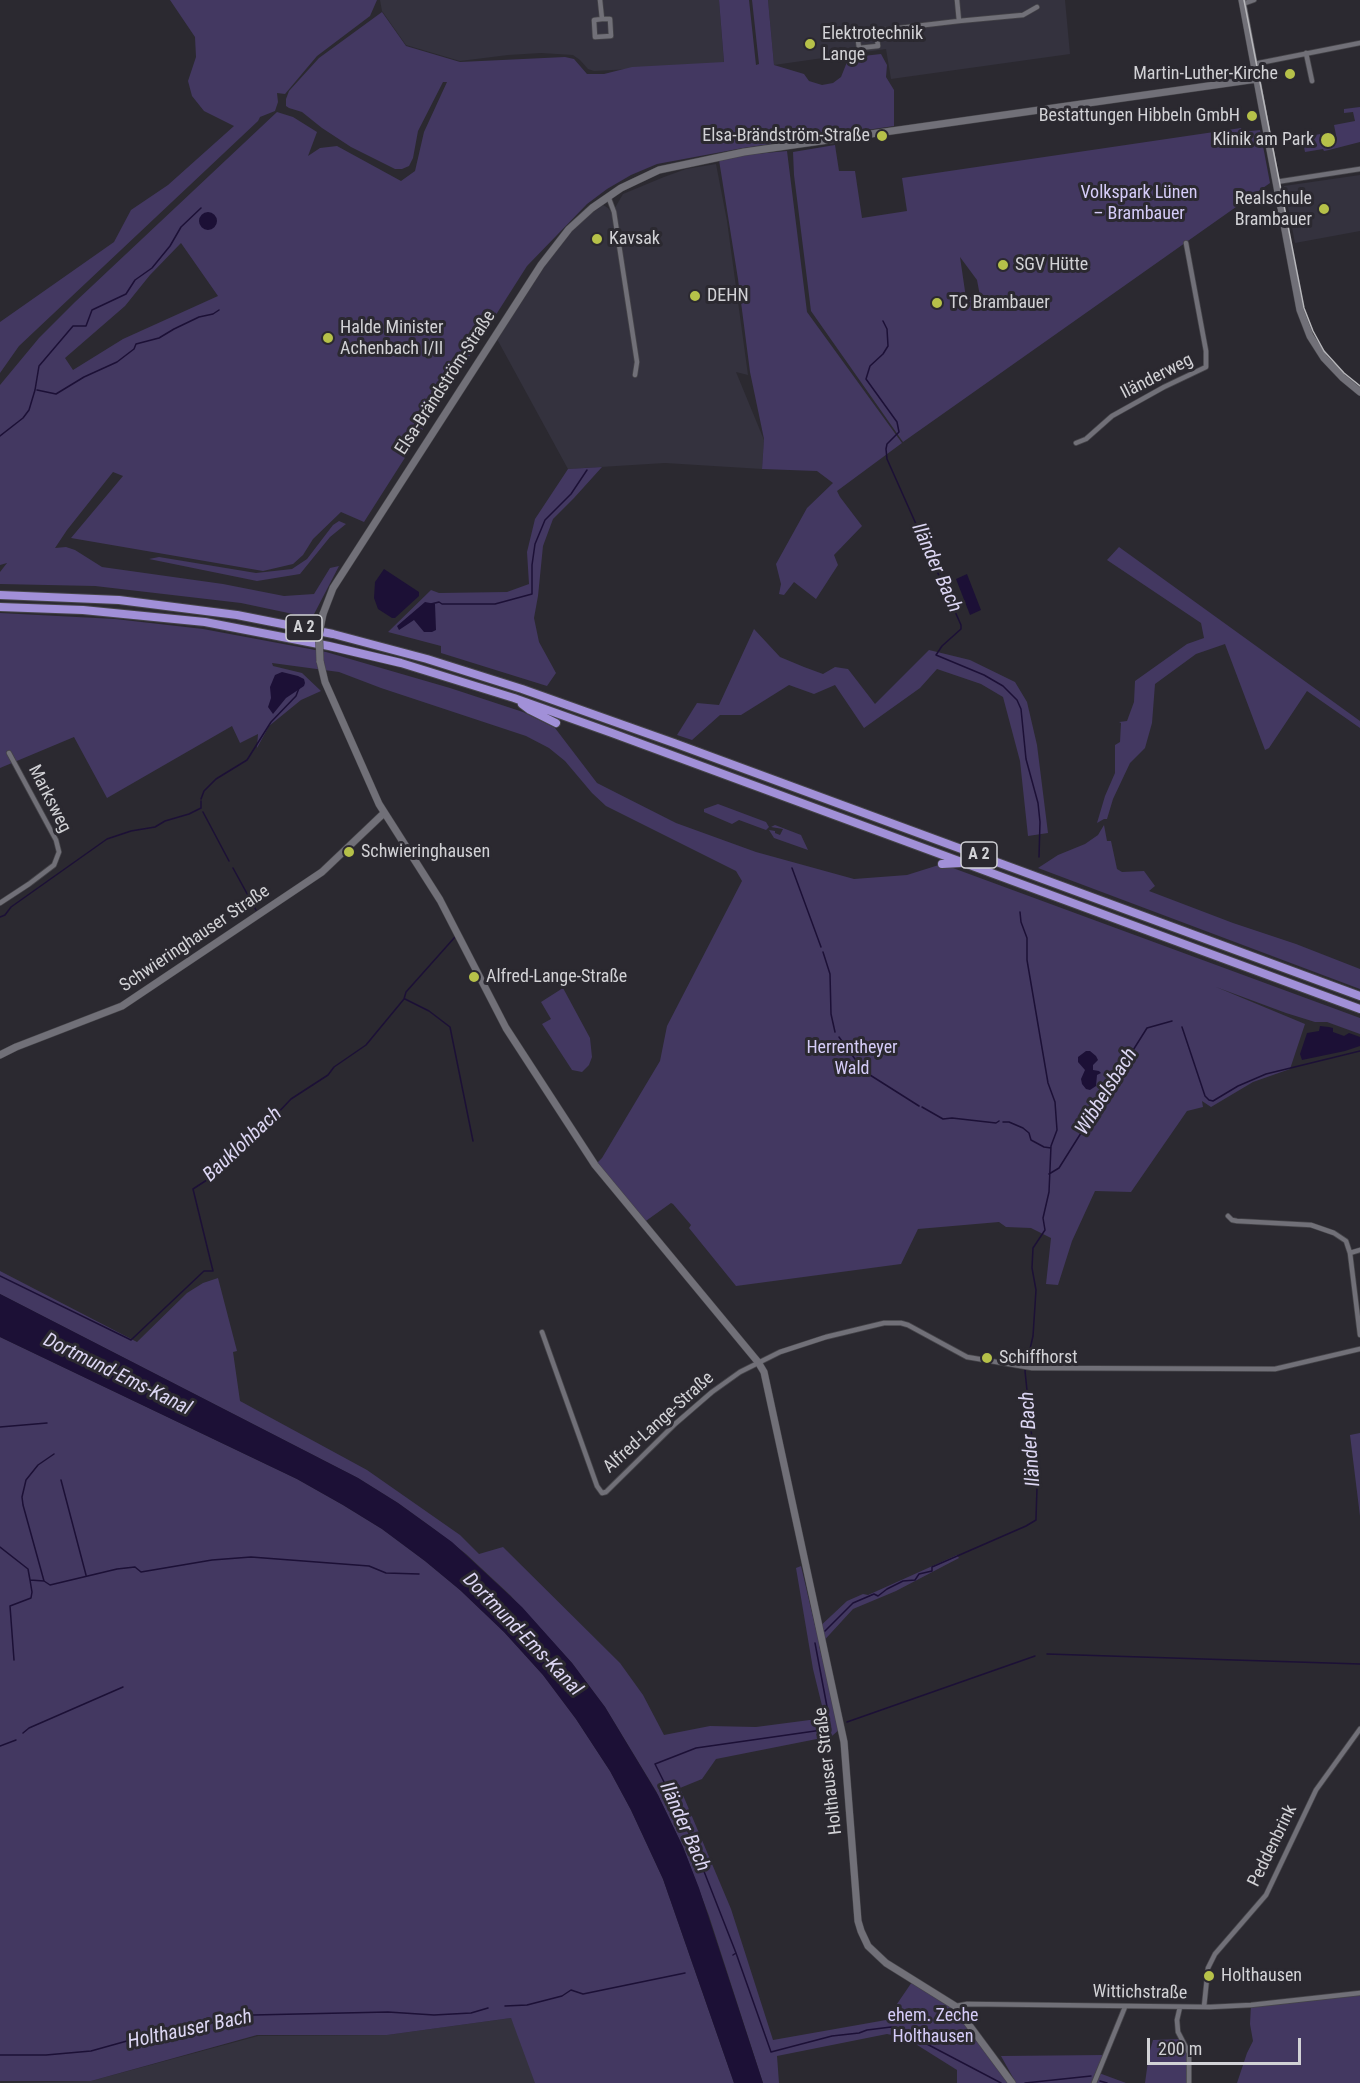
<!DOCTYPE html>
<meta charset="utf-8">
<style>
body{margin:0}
#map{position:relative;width:1360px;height:2083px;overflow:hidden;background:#2b2930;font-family:"Roboto Condensed",sans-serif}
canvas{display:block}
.scale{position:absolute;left:1147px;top:2038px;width:154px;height:27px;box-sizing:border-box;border:3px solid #d2d2d6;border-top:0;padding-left:8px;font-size:18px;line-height:21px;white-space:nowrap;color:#d2d2d6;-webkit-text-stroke:4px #2b2930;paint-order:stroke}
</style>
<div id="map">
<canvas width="1360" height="2083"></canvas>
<div class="scale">200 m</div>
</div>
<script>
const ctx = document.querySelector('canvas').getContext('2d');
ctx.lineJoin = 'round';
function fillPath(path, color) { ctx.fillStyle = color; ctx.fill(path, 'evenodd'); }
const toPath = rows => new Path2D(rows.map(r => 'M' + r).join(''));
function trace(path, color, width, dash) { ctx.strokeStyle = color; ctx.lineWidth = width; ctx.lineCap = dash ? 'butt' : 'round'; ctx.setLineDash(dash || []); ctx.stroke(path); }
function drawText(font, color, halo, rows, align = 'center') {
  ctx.font = font + ' "Roboto Condensed",sans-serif'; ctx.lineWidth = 6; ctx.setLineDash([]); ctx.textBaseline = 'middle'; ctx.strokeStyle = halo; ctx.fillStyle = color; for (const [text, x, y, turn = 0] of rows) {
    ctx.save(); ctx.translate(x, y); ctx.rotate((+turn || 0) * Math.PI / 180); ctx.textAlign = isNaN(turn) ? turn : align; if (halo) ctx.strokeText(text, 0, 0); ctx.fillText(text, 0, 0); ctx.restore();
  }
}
fillPath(toPath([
 [380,0,719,0,724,64,594,71,588,69,580,60,573,55,541,53,508,55,460,61,406,45,382,11],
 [768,0,1065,0,1070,54,891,79,886,49,774,65],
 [716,164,727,221,748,375,736,372,764,440,762,469,665,463,568,469,497,339,560,243,590,214,603,205,608,208,612,213,623,194,664,177,686,169],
 [1360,175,1360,231,1295,243,1284,186],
 [511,2018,539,2083,0,2083,91,2081,258,2036,387,2035]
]), '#34323e');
fillPath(toPath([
 [170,0,377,0,370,16,317,56,285,94,277,93,278,102,275,111,260,117,258,121,19,346,0,373,0,322,114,242,131,210,168,185,234,126,204,111,192,96,188,81,196,57,195,37],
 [719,0,749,0,756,65,759,64,752,0,768,0,774,65,804,74,809,81,822,85,833,83,841,77,847,62,854,57,881,54,887,65,886,77,894,90,894,126,743,148,657,164,631,175,607,189,587,204,527,266,364,522,341,512,313,539,303,555,293,564,263,571,71,538,123,476,113,472,67,530,55,548,66,547,75,550,102,567,223,584,284,596,314,594,330,568,339,566,312,618,241,603,95,586,0,584,0,572,7,563,0,565,0,385,39,338,75,302,277,112,293,117,317,132,308,156,320,148,337,146,401,181,415,171,424,132,447,82,443,82,418,131,413,158,409,166,402,169,395,169,351,147,322,128,302,112,289,108,286,106,286,99,289,91,319,58,382,12,406,46,460,62,565,57,574,59,587,74,604,74,632,67,724,62],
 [181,243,218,296,123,339,73,370,65,358,125,306,150,275],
 [1360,107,1360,142,1329,150,1324,151,1323,149,1305,152,1304,147,1308,147,1307,141,1304,141,1302,145,1301,138,1320,134,1322,142,1337,140,1334,125,1355,121,1353,112,1344,113,1344,109],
 [1241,128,1242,132,1260,130,1270,183,903,442,811,311,794,175,793,152,835,145,839,171,855,171,862,218,907,211,902,178],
 [960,257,977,280,980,296,966,298],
 [787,151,807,312,902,443,837,491,840,497,862,526,834,555,838,565,816,599,794,582,784,595,779,594,781,584,776,564,807,508,833,483,817,471,762,469,764,439,750,372,738,279,719,160,744,155],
 [602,467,574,498,553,519,543,546,538,596,534,618,539,642,556,673,547,686,441,653,441,646,388,632,431,590,439,593,507,592,529,584,527,552,535,519,568,469],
 [339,521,346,524,330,537,300,574,257,581,149,559,159,557,256,573,292,569,307,559,333,525],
 [1119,547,1360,721,1360,728,1307,691,1269,748,1265,750,1225,644,1196,654,1155,684,1152,723,1145,748,1130,763,1113,799,1107,819,1104,819,1097,823,1105,796,1115,773,1115,745,1120,742,1121,723,1119,722,1127,721,1134,702,1135,681,1187,644,1204,638,1201,623,1107,560],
 [0,613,115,619,203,629,326,652,450,688,523,712,555,728,597,783,676,823,756,852,854,879,907,875,942,864,1360,1018,1360,1034,1327,1022,1315,1022,1286,1013,1216,987,1305,1024,1290,1069,1253,1082,1211,1107,1202,1101,1203,1107,1187,1111,1131,1192,1095,1191,1072,1241,1058,1285,1046,1284,1051,1238,1031,1228,1006,1227,999,1222,918,1229,901,1264,736,1286,689,1228,691,1225,673,1204,671,1203,643,1223,595,1165,602,1158,660,1061,667,1026,742,881,736,871,606,806,592,793,565,761,549,748,526,736,381,688,339,672,272,663,273,666,302,673,321,691,301,700,269,726,257,748,258,734,240,743,232,726,107,798,74,737,0,768],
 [754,629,780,657,804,667,823,674,835,667,848,669,875,704,929,650,970,660,1015,682,1027,702,1037,745,1048,833,1028,836,1020,761,1003,697,981,684,937,669,920,688,864,728,835,685,814,694,789,685,741,715,720,715,692,740,677,735,697,703,719,705],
 [718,804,766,822,769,827,766,830,739,820,732,824,704,812,704,809],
 [775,825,801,835,808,850,774,838,769,830,775,831,775,833,780,835,783,829,771,827],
 [1104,825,1107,841,1111,841,1117,869,1122,872,1144,871,1155,886,1149,891,1233,923,1296,944,1360,969,1360,989,1038,868,1058,855,1085,844,1098,835],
 [563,988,590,1038,592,1057,589,1065,582,1072,572,1070,542,1024,551,1019,541,1002],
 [0,1271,137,1342,187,1293,203,1283,218,1278,237,1351,233,1352,240,1401,367,1470,460,1535,479,1554,503,1547,620,1663,643,1695,664,1735,710,1726,756,1727,825,1718,813,1669,796,1568,801,1566,816,1630,847,1601,863,1594,868,1595,957,1555,959,1558,896,1591,853,1609,819,1646,841,1728,832,1736,716,1759,702,1779,680,1788,731,1909,773,2040,886,2020,912,1982,954,2008,1009,2083,957,2083,957,2070,906,2038,887,2034,777,2056,779,2083,763,2083,709,1916,683,1847,656,1791,605,1707,572,1663,510,1595,466,1554,434,1529,398,1503,358,1478,0,1294],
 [0,1337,297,1479,343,1505,382,1529,425,1561,460,1590,504,1632,543,1675,576,1719,610,1771,631,1810,663,1879,734,2083,535,2083,511,2018,387,2035,257,2035,91,2081,0,2081],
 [1360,1433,1360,1516,1350,1435],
 [1360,1993,1360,2083,1237,2083,1247,2053,1253,2041,1250,2024,1251,2005],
 [1181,2039,1186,2046,1189,2083,1145,2083,1149,2054,1153,2040],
 [1104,2055,1099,2073,1126,2083,1016,2083,1001,2056]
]), '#433861');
fillPath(toPath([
 '199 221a9 9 0 1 1 18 0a9 9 0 1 1-18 0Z',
 [384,569,419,592,419,596,395,618,392,618,378,609,374,598,375,582],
 [967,574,981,610,970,615,956,579],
 [425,602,435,604,436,630,432,632,424,632,414,620,399,630,397,626],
 [282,672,298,676,304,679,305,683,304,686,286,698,273,714,268,707,271,698,270,687,275,675],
 [1320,1026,1329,1027,1333,1028,1333,1032,1344,1036,1349,1033,1360,1037,1360,1046,1345,1051,1302,1060,1300,1054,1307,1033,1319,1031],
 [1086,1051,1090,1051,1096,1056,1098,1060,1093,1065,1093,1070,1099,1071,1101,1073,1097,1075,1096,1086,1090,1090,1086,1089,1082,1084,1081,1079,1085,1070,1078,1062,1078,1057],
 [0,1294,358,1478,398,1503,452,1542,522,1607,572,1663,605,1707,658,1795,683,1847,699,1888,763,2083,734,2083,663,1879,631,1810,610,1771,576,1719,543,1675,504,1632,460,1590,425,1561,382,1529,343,1505,297,1479,0,1337]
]), '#1c1036');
trace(toPath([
 [883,321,887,329,888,346,883,354,870,366,866,379,897,422,899,432,887,444,886,449,887,459,961,625,961,629,942,646,936,655,984,675,1003,686,1017,700,1021,709,1026,759,1038,803,1040,822,1039,857],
 [37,390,56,394,84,377,117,362,134,349,136,344,159,338,174,329,199,317,213,314,219,310],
 [0,436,23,418,29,410,35,390,39,366,73,326,86,326,92,310,126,294,135,280,152,268,170,246,181,227,201,208],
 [431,604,439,602,442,604,495,604,532,594,532,565,535,544,545,520,571,494,587,470],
 [201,799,204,791,216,779,247,760,271,722,296,696,299,688],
 [203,812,229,861],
 [233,868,256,910],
 [792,868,821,947],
 [0,917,5,915,11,907,107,839,131,831,155,827,165,821,189,814,201,808,201,801],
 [823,952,830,974,831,1014,835,1032],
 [405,999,429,1011,450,1027,473,1141],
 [1182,1027,1205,1096,1209,1100,1213,1101,1238,1086,1266,1074,1360,1051],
 [839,1037,844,1044],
 [846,1047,861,1067,870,1075,919,1106],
 [922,1107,943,1119,952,1118,996,1123,999,1121],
 [1003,1122,1009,1122,1023,1128,1029,1133,1031,1140,1044,1147,1051,1148],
 [1049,1174,1059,1168,1147,1028,1172,1021],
 [0,1276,131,1340,204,1271,213,1271,193,1189,213,1176,239,1147,258,1134,291,1099,328,1075,334,1067,366,1045,404,999,406,992,455,937],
 [0,1427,47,1423],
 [61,1480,86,1575],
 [0,1547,28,1569,30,1580,44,1581,50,1585,117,1569,135,1567,141,1572,212,1560,251,1557,369,1566,386,1573,419,1574],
 [44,1581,23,1505,22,1497,26,1480,38,1465,54,1454],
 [825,1631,853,1603,874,1594,878,1596,887,1589,903,1581,915,1580,919,1574,932,1571,932,1567,1026,1526,1036,1520,1036,1518,1037,1488,1025,1371,1033,1336,1036,1290,1032,1268,1033,1248,1045,1230,1043,1218,1049,1192,1051,1146,1057,1130,1055,1102,1048,1083,1027,960,1027,938,1021,922,1020,912],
 [815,1643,828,1712],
 [1047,1654,1360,1664],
 [14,1660,10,1606,31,1598,32,1592,30,1580],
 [847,1722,1035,1656],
 [23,1733,29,1728,123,1687],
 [0,1746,16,1740],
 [736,1953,771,2052,832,2036,859,2033,867,2030,891,2027,914,2032,923,2042,1001,2083],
 [733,1955,736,1953,687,1828,655,1764,696,1748,829,1729],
 [505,2006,527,2005,562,1996,571,1990,583,1994,685,1973],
 [0,2055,46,2055,91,2051,152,2034,253,2015,388,2012,434,2015,471,2013,488,2008],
 [1100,2081,1107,2083],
 [1025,2083,1091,2076]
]), '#1c1036', 1.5);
const street = toPath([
 [600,0,602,19],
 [1243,4,1254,0],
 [602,19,610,19,611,36,595,37,594,20,602,19],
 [959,21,1023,15,1037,7],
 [876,31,878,46,859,48,857,33,959,21,957,0],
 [1306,53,1312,81],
 [1254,64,1360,43],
 [1276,182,1360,169],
 [608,196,614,212,637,362,635,375],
 [1076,443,1086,439,1112,416,1164,387,1206,367,1206,351,1186,243],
 [0,903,29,884,54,865,59,852,56,840,9,753],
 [1228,1216,1232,1220,1237,1221,1311,1225,1334,1233,1346,1241,1350,1253,1360,1335],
 [1350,1253,1360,1250],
 [542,1332,597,1486,602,1493,606,1492,675,1424,712,1392,740,1372,780,1352,826,1337,884,1323,901,1323,908,1325,967,1357,1032,1368,1275,1369,1360,1349],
 [956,2006,967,2004,1210,2007,1251,2005,1360,1993],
 [1180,2007,1177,2020,1178,2032,1189,2053,1189,2083],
 [1204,2007,1208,1968,1215,1954,1266,1895,1316,1790,1360,1729],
 [1094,2083,1125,2007]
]);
const secondary = toPath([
 [1242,0,1300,310,1310,336,1324,358,1343,378,1360,392],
 [323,614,333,588,541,265,569,229,592,208,621,188,659,170,744,152,1257,79],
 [320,661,325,682,379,804,440,900,506,1028,595,1165,758,1362,764,1372,844,1742,858,1921,861,1931,868,1946,886,1963,955,2006,1012,2083],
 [0,1055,16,1047,122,1006,322,872,384,813]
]);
const highway = toPath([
 [0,595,119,600,237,615,333,634,427,659,522,689,674,743,1360,996],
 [0,607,83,610,205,622,329,646,401,663,514,698,612,733,1360,1009],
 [522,704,530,710,556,723],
 [942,864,960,863]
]);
trace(street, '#454449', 6);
trace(secondary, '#454449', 8);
trace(highway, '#454449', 10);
trace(street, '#717078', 4.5);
trace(secondary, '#717078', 7);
trace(highway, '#a190d8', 8);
trace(toPath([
 [1244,0,1304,308,1313,331,1324,351,1344,373,1360,386]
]), '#b7b7bb', 1.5);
const secondaryBridge = toPath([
 [320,661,319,634,323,614]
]);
trace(secondaryBridge, '#454449', 8, []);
trace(secondaryBridge, '#717078', 7);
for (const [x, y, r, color] of [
 [810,44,6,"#b6c149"],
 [1290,74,6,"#b6c149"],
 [1252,116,6,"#b6c149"],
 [882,136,6,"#b6c149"],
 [1328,140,8,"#b6c149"],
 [1324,209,6,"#b6c149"],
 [597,239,6,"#b6c149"],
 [1003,265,6,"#b6c149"],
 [695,296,6,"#b6c149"],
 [937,303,6,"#b6c149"],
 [328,338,6,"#b6c149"],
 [349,852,6,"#b6c149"],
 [474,977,6,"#b6c149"],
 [987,1358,6,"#b6c149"],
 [1209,1976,6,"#b6c149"]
]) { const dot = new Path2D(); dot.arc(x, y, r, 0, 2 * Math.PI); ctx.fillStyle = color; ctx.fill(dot); trace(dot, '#2b2930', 2); }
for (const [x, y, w] of [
 [304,628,36],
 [979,855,36]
]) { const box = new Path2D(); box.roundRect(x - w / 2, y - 13, w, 26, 4.5); ctx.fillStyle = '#2b2930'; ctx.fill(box); trace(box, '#d2d2d6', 1.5); }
drawText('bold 16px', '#d2d2d6', null, [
 ["A 2",304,628],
 ["A 2",979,855]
]);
drawText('18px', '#d2d2d6', '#2b2930', [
 ["Elektrotechnik",822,34],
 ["Lange",822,55],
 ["Martin-Luther-Kirche",1278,74,"right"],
 ["Bestattungen Hibbeln GmbH",1240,116,"right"],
 ["Elsa-Brändström-Straße",870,136,"right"],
 ["Klinik am Park",1314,140,"right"],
 ["Realschule",1312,199,"right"],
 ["Brambauer",1312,220,"right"],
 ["Kavsak",609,239],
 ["SGV Hütte",1015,265],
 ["DEHN",707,296],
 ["TC Brambauer",949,303],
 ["Halde Minister",340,328],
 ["Achenbach I/II",340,349],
 ["Schwieringhausen",361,852],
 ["Alfred-Lange-Straße",486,977],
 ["Schiffhorst",999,1358],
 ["Holthausen",1221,1976]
], 'left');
drawText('18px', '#d5ccf8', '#2b2930', [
 ["Volkspark Lünen",1139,193],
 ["– Brambauer",1139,214],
 ["Herrentheyer",852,1048],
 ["Wald",852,1069],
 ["ehem. Zeche",933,2016],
 ["Holthausen",933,2037]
]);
drawText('18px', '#d2d2d6', '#2b2930', [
 ["Iländerweg",1157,377,-27],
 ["Elsa-Brändström-Straße",446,383,-57],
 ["Marksweg",49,799,63],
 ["Schwieringhauser Straße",195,939,-34],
 ["Alfred-Lange-Straße",659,1423,-42],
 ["Holthauser Straße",829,1771,-97],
 ["Peddenbrink",1273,1846,-64],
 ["Wittichstraße",1140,1993,1]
]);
drawText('italic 20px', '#dcd6f3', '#2b2930', [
 ["Iländer Bach",936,568,66],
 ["Wibbelsbach",1107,1092,-58],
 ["Bauklohbach",243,1145,-43],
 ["Dortmund-Ems-Kanal",117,1375,26],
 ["Iländer Bach",1031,1439,-94],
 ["Dortmund-Ems-Kanal",522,1635,46],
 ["Iländer Bach",684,1827,66],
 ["Holthauser Bach",190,2030,-12]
]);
</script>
